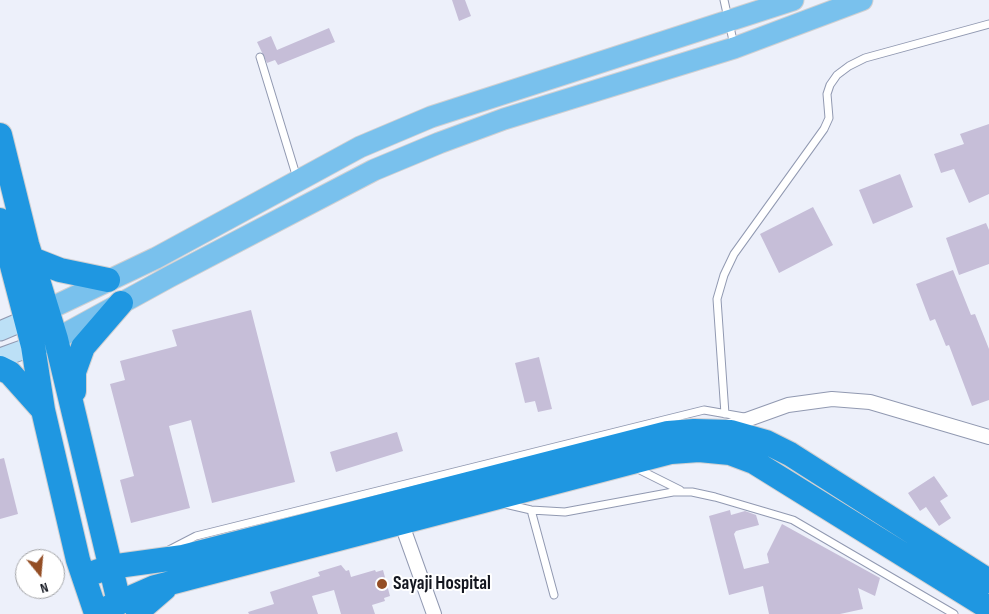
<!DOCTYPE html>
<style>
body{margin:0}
#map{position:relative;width:989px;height:614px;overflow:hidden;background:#edf0fa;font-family:"Sofia Sans Condensed",sans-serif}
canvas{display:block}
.north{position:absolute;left:15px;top:549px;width:50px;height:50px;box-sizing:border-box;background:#fff;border:1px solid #a1a2a5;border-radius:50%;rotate:163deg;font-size:14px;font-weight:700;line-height:20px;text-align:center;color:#13161f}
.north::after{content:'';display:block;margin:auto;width:18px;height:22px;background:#944e25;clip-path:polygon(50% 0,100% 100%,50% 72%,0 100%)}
</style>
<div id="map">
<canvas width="989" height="614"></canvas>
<div class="north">N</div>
</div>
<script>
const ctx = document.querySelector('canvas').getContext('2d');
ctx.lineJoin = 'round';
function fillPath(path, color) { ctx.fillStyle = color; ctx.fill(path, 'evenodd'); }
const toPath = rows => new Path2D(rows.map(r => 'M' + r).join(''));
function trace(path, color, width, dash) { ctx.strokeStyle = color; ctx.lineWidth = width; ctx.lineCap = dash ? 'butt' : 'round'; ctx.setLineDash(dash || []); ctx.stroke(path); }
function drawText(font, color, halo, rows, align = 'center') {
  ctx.font = font + ' "Sofia Sans Condensed",sans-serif'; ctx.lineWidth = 4; ctx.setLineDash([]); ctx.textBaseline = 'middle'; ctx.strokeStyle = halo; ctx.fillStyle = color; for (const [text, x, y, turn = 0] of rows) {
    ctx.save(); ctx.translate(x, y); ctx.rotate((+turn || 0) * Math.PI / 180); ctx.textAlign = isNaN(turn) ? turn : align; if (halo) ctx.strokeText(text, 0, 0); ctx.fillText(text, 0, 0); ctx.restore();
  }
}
fillPath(toPath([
 [452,0,465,0,471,16,459,21],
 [329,28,335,42,278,65,275,60,267,63,257,42,271,36,277,50],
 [989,124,989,194,969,203,954,169,941,173,934,154,964,144,960,134],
 [900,174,913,207,873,224,859,190],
 [813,207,833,245,779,273,760,234],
 [986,223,989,230,989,264,959,275,946,238],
 [953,270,971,315,975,314,989,349,989,400,972,406,949,345,946,346,935,319,930,321,916,284],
 [251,310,295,482,212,503,191,420,169,426,190,508,131,523,120,480,134,476,110,384,125,380,120,361,177,346,172,330],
 [539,357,552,409,538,412,535,401,525,403,515,363],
 [397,432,403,451,336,472,330,452],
 [4,458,18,514,0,519,0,459],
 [934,476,948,496,940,501,951,518,939,526,926,507,920,511,908,493],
 [730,510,731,515,745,511,756,515,759,525,736,531,734,534,744,569,769,563,767,554,782,524,880,578,875,596,858,588,863,609,840,614,769,614,763,586,729,595,709,516],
 [341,565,346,571,349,570,351,577,375,570,376,572,383,570,390,596,384,598,385,601,372,605,375,614,341,614,334,590,312,596,318,614,249,614,248,612,274,604,270,592,320,576,318,572]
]), '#c6bed8');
const lane = toPath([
 [724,0,734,45],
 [260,57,297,178],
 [725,414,717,299,724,275,734,254,824,129,829,118,827,94,830,85,837,75,849,66,865,58,989,24],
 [636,468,680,490],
 [505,504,531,510,565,512,673,492,692,492,715,497,793,520,954,614],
 [531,510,554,595],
 [167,551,196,536,704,410,744,417]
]);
const street = toPath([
 [724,428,788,405,832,399,870,402,989,437],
 [401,522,434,614]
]);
const secondary = toPath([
 [0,331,26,320],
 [0,358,33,346]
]);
const primary = toPath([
 [32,317,156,258,360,147,431,117,793,0],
 [40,344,56,339,169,277,374,170,439,143,504,119,734,48,862,0]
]);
const highway = toPath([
 [0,135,27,244,56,339,119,602],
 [0,220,33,346,43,410,78,560,96,613,155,587,671,452,699,450,730,453,754,462,989,608],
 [32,259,60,270,108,280],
 [0,368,10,373,43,410],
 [74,391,74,372,83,347,121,303],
 [84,576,110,567,183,557,668,433,694,431,731,432,766,442,790,454,989,581],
 [138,614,143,607,164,589]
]);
trace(lane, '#9199b1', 9);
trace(street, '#9199b1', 16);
trace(secondary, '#9199b1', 21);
trace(primary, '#d0d0d2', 23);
trace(highway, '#d0d0d2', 26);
trace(lane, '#fff', 7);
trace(street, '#fff', 14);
trace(secondary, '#bce0f6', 19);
trace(primary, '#79c1ed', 21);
trace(highway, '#1f97e1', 24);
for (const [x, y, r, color] of [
 [382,584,6,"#944e25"]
]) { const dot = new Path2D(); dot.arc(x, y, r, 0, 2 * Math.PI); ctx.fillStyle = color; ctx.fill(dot); trace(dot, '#fff', 2); }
drawText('bold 19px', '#13161f', '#fff', [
 ["Sayaji Hospital",393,584]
], 'left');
</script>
